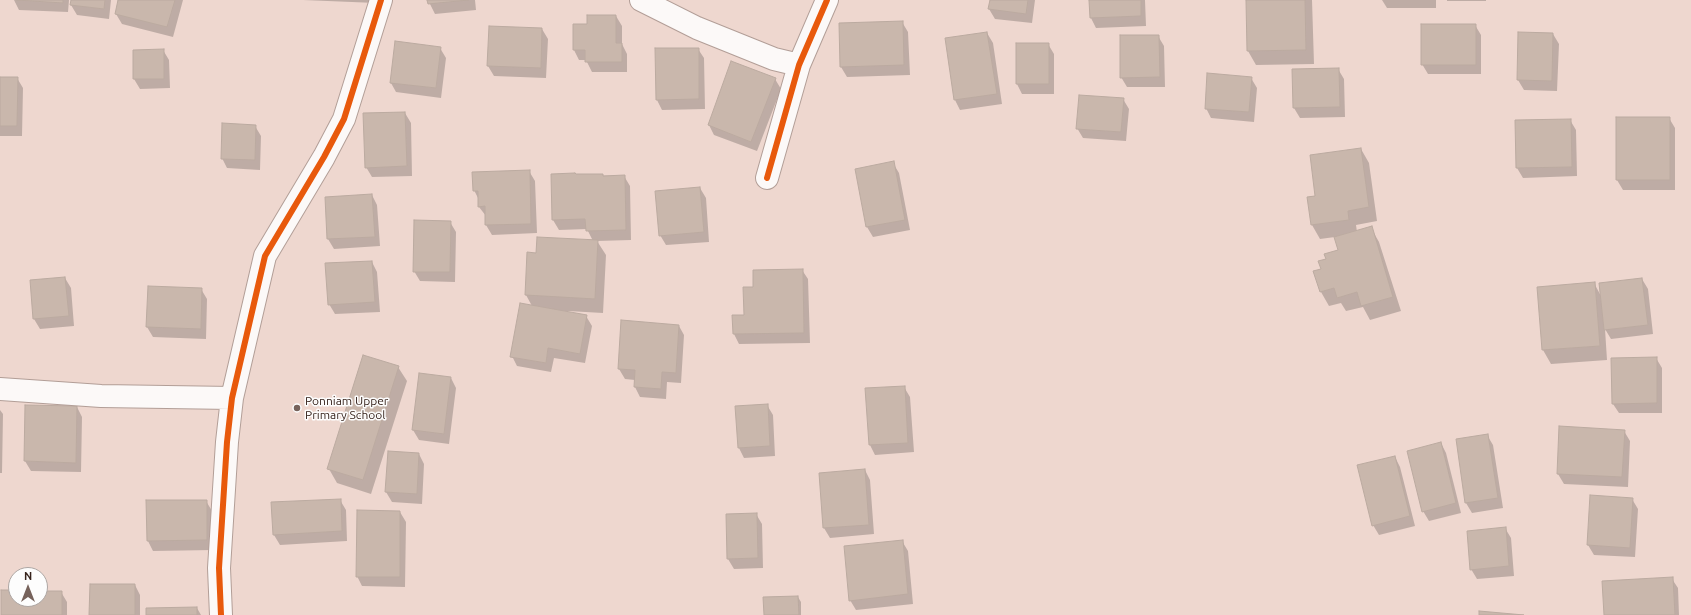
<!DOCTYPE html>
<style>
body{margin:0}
#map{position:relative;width:1691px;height:615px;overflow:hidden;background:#eed7cf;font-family:Ubuntu,sans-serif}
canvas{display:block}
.north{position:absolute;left:8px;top:567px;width:40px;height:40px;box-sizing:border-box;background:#fdfdfd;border:1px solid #ada6a3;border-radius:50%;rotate:0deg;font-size:11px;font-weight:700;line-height:16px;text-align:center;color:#36231c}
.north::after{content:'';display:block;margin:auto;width:14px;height:18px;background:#76625b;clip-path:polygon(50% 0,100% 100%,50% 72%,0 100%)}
</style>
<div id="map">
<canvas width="1691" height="615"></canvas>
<div class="north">N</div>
</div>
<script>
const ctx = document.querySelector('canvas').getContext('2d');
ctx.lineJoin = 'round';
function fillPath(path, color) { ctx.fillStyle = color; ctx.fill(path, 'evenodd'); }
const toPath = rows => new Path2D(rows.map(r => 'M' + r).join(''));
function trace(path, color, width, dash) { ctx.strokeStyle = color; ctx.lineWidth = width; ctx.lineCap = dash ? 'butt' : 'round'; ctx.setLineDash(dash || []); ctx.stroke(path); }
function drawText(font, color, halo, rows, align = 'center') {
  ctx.font = font + ' Ubuntu,sans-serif'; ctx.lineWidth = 3; ctx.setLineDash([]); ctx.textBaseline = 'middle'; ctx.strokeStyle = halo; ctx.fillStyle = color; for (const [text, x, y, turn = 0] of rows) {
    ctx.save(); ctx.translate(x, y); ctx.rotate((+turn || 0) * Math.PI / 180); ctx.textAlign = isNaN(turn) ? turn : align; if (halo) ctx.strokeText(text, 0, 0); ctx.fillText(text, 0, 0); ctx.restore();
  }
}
fillPath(toPath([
 [14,0,69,0,68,12,19,10],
 [72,0,111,0,109,19,77,15,71,5],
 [119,0,183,0,173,37,122,24,116,14],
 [303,0,377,0,376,3],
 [428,0,475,0,476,10,435,14],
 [991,0,1035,0,1032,23,995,19,989,9],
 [1090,0,1145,0,1146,26,1096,28,1091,18],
 [1247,0,1312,0,1314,64,1256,65,1248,51],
 [1382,0,1436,0,1436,8,1387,8],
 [1447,0,1486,0,1486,1,1447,1],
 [616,16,622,26,622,44,627,54,627,72,592,72,586,60,579,60,574,50,574,25,588,25],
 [902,22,908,32,910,75,847,77,841,67],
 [1475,25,1481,35,1481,74,1428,74,1422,64],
 [542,29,548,39,546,78,494,76,488,66],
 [987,33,993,43,1002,104,960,110,955,100,946,39],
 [1519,33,1553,34,1559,44,1557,91,1524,90,1518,80],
 [1158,36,1164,46,1165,87,1127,87,1121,77],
 [1048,44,1054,54,1054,94,1022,94,1017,84],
 [440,48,446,58,441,98,396,92,391,83],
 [698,49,704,58,705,109,662,110,657,100],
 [163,50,169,60,170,88,140,89,134,79,134,51],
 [1338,69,1344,79,1345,117,1300,118,1294,108],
 [0,78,17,78,23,88,22,136,0,136],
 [1251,78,1257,88,1254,122,1211,118,1206,108],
 [775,79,781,89,757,151,714,135,709,125],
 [1123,99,1129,109,1126,141,1083,138,1077,128],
 [405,113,411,123,412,176,372,177,366,167],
 [1669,118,1675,128,1675,190,1623,190,1617,180],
 [1570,120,1576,130,1577,176,1523,178,1517,168],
 [255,126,261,136,260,170,227,168,222,158],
 [1361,149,1369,163,1377,221,1356,225,1357,232,1371,228,1379,242,1401,311,1370,320,1363,307,1346,311,1341,303,1329,306,1321,292,1322,270,1327,259,1339,251,1335,237,1320,239,1312,225,1308,198,1316,197],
 [893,163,899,173,910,230,873,237,867,227,856,170],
 [529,171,535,181,537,233,492,235,486,225,486,216,479,207,479,200,474,190],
 [552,175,624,176,630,186,631,240,597,241,606,255,603,313,568,311,568,313,586,316,592,326,585,363,554,358,551,372,517,366,512,356,532,306,526,295,528,253,537,254,593,241,587,229,559,230,553,220],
 [700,188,706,198,709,242,666,245,660,235],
 [372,195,377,205,380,246,334,249,328,239,326,198],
 [450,222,456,232,455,282,420,281,414,271],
 [372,262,377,272,380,312,335,314,329,304],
 [802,270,808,279,810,343,739,344,734,334,733,316,745,316,754,288],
 [65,278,71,288,74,326,40,329,34,319],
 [1642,279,1648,289,1653,334,1611,339,1605,329,1607,360,1551,364,1543,350,1538,288,1594,283,1601,296],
 [149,287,201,289,207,299,206,339,153,337,147,327],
 [622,321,679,326,684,335,681,383,667,382,666,399,640,397,635,387,635,380,625,379,619,369],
 [1656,358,1662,368,1662,413,1619,413,1613,404],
 [398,367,407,381,371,494,337,483,329,469],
 [451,378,456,388,449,444,419,440,413,430],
 [904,387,910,397,914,452,875,455,870,445],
 [767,405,773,415,775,456,744,458,739,448],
 [77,407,82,417,81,472,31,471,25,461],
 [0,410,3,414,2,473,0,473],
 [1624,431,1630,441,1628,487,1564,484,1558,474],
 [1487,435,1493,445,1503,508,1472,513,1466,503,1457,440],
 [1441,443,1446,453,1461,513,1429,521,1423,511],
 [419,454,424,464,422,504,392,502,386,492],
 [1395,457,1400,467,1415,526,1379,535,1373,525],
 [865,470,870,480,874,534,830,538,824,528,820,474],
 [1632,499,1638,509,1635,557,1594,555,1588,545],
 [340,500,346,510,347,541,280,545,274,535],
 [206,501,212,511,213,550,153,551,148,541],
 [400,512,406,522,405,587,362,586,357,576],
 [756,514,762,524,763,568,734,569,728,559],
 [1505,528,1511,538,1514,576,1477,579,1471,569],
 [902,541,908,551,913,604,856,610,850,600],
 [1672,579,1678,588,1679,615,1605,615],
 [135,585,140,595,140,615,90,615],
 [16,591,16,599,40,599,40,592,61,592,67,602,67,615,2,615],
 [798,597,801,602,801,615,765,615],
 [197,608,201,615,147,615]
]), '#0003');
const building = toPath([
 [16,0,63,0,63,3,16,0],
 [71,0,105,0,104,9,70,5,71,0],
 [118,0,175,0,167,27,115,14,118,0],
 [427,0,469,0,428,4,427,0],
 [990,0,1028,0,1026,14,988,9,990,0],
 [1089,0,1141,0,1141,16,1090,18,1089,0],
 [1246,0,1305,0,1306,50,1247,51,1246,0],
 [587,15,616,15,616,43,622,43,622,62,585,62,585,50,573,50,573,24,587,24,587,15],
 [903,21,904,65,840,67,839,23,903,21],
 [1421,24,1476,24,1476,65,1421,65,1421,24],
 [489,26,542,28,541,68,487,66,489,26],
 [987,32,997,94,954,100,945,38,987,32],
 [1518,32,1553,33,1552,81,1517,80,1518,32],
 [1120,35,1159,35,1160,77,1120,78,1120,35],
 [395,41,441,47,436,88,390,83,395,41],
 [1016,43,1049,43,1049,84,1016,84,1016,43],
 [655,48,699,48,699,99,656,100,655,48],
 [164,49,164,79,133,79,133,50,164,49],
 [731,61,776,78,751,142,708,125,731,61],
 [1339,68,1340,107,1293,108,1292,69,1339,68],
 [1207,73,1252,77,1249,112,1205,109,1207,73],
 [0,77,18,77,17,126,0,126,0,77],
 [1079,95,1124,98,1121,132,1076,129,1079,95],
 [405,112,407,166,365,168,363,113,405,112],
 [1616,117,1670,117,1670,180,1616,180,1616,117],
 [1571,119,1572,167,1516,168,1515,120,1571,119],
 [222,123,256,125,255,160,221,159,222,123],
 [1361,148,1369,207,1348,211,1349,220,1311,225,1307,197,1315,196,1310,155,1361,148],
 [894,161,905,220,866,227,855,169,894,161],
 [530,170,531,224,485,225,485,206,478,207,478,191,473,191,472,172,530,170],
 [575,173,576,174,603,174,603,176,625,175,626,230,586,231,585,219,552,220,551,174,575,173],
 [700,187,704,232,659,236,655,191,700,187],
 [372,194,375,237,327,239,325,197,372,194],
 [414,220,451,221,450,272,413,272,414,220],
 [1372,226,1393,297,1361,306,1357,292,1337,298,1334,288,1320,292,1313,271,1321,269,1318,261,1326,259,1324,254,1338,250,1334,237,1372,226],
 [537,237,598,240,595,299,525,295,527,252,536,253,537,237],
 [372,261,375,302,328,305,325,263,372,261],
 [803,269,804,333,733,334,732,315,744,315,743,287,753,287,753,270,803,269],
 [65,277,69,316,33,319,30,280,65,277],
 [1642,278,1648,325,1604,330,1599,283,1642,278],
 [1595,282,1600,346,1542,350,1537,287,1595,282],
 [148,286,202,288,201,329,146,327,148,286],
 [520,303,587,315,580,354,548,348,546,363,510,357,520,303],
 [621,320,679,325,676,373,662,372,661,389,634,387,635,370,618,369,621,320],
 [363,355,399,366,363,480,327,469,363,355],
 [1657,357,1657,403,1612,404,1611,358,1657,357],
 [419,373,451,377,444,434,412,430,419,373],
 [905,386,908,443,869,445,865,388,905,386],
 [768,404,770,446,738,448,735,406,768,404],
 [25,405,77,406,76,463,24,461,25,405],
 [1559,426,1625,430,1622,477,1557,474,1559,426],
 [1488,434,1498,498,1465,503,1456,439,1488,434],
 [1441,442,1456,503,1422,512,1407,451,1441,442],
 [388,451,419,453,417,494,385,492,388,451],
 [1395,456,1410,516,1372,526,1357,465,1395,456],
 [865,469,869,525,823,528,819,473,865,469],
 [1590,495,1633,498,1630,548,1587,545,1590,495],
 [341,499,342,531,273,535,271,502,341,499],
 [146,500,207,500,207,540,147,541,146,500],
 [357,510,400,511,400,577,356,577,357,510],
 [757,513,758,558,727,559,726,514,757,513],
 [1506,527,1509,566,1470,570,1467,531,1506,527],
 [903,540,908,594,849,601,844,546,903,540],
 [1673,577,1675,615,1604,615,1602,581,1673,577],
 [90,584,135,584,135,615,89,615,90,584],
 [1,590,16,590,16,599,40,599,40,591,62,591,62,615,1,615,1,590],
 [798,596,799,615,764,615,763,597,798,596],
 [197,607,197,615,146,615,146,608,197,607],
 [1479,611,1524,615,1479,615,1479,611]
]);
fillPath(building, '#c9b7ac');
trace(building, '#bbaaa0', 1);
const minor = toPath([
 [641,0,697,28,774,59,799,65],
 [767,178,799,65,827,0],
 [0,389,101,396,232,398],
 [221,615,219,568,227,442,232,398,265,256,324,157,344,119,381,0]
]);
trace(minor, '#b29e97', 24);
trace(minor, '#fcf9f8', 22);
trace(toPath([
 [767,178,799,65,827,0],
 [221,615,219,568,227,442,232,398,265,256,324,157,344,119,381,0]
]), '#e8590c', 6);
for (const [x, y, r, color] of [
 [297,408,4,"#76625b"]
]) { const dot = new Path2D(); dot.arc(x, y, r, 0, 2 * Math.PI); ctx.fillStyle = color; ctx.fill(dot); trace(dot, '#fdfdfd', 1.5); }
drawText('12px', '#36231c', '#fdfdfd', [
 ["Ponniam Upper",305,401],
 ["Primary School",305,415]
], 'left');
</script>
